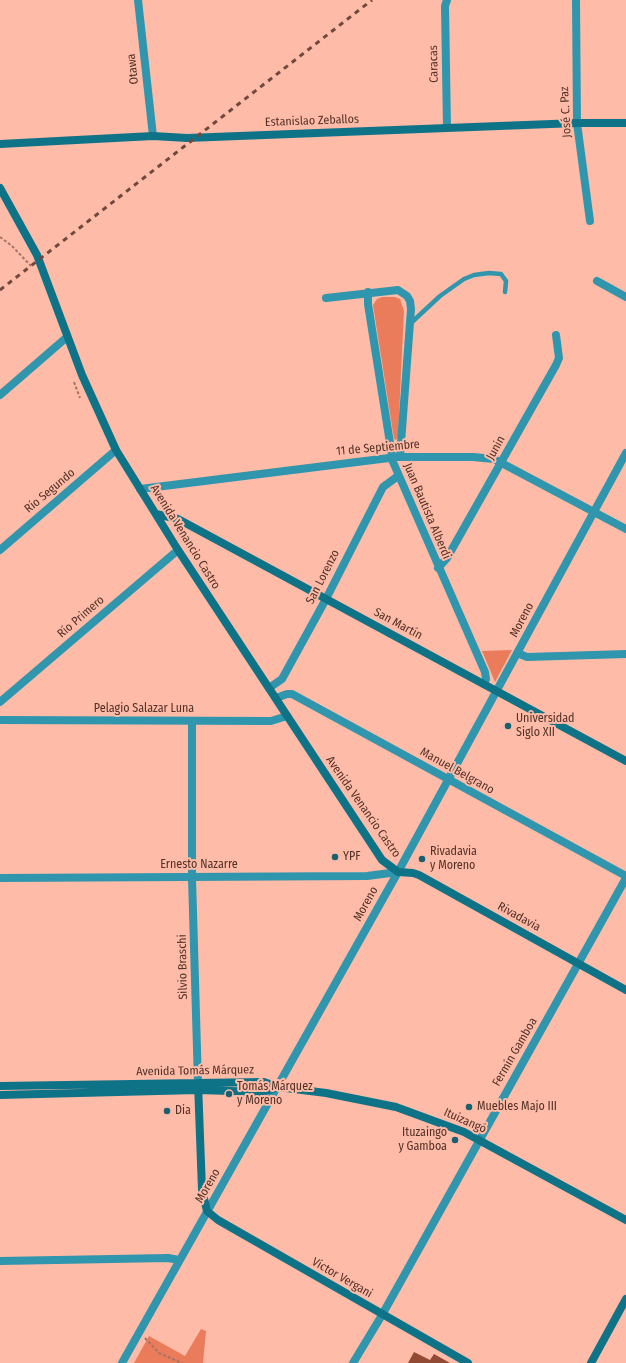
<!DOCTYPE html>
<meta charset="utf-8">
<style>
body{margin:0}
canvas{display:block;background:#febba7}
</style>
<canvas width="626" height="1363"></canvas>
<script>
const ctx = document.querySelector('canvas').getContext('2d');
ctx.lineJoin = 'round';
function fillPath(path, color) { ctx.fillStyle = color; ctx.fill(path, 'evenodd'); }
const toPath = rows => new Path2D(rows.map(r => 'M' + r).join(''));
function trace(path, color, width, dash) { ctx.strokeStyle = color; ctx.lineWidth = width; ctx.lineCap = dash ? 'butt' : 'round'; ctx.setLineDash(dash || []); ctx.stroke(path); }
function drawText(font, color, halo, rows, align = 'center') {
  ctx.font = font + ' "Fira Sans Condensed",sans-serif'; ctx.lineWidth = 4; ctx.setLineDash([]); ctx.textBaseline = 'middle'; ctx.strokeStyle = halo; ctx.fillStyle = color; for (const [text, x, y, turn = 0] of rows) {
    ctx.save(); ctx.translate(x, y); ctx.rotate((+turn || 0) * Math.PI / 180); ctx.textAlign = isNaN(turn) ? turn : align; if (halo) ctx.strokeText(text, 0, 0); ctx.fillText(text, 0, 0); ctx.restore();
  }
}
fillPath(toPath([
 [382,297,395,297,400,299,404,311,398,437,396,440,394,439,373,305,377,299],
 [512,650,495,682,482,651],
 [201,1329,206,1331,203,1363,134,1363,149,1336,185,1356]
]), '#ea7c5b');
fillPath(toPath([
 [414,1352,430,1360,434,1354,450,1363,408,1363]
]), '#934a34');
trace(toPath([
 [0,237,12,246,31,266],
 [74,382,80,398],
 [145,1338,159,1353,182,1363]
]), '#a57365', 2, [3, 2]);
trace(toPath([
 [411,323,440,296,464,279,474,275,489,273,501,274,506,281,505,292]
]), '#3096ae', 4.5);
trace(toPath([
 [138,0,153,136],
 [576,0,577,123,590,221],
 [447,128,445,6,447,0],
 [597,281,626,297],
 [368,292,368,304,393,462,485,672,486,679,484,684],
 [326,298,398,290,407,296,410,301,411,309,400,456],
 [0,395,67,337],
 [140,489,397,457,473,457,494,459,626,529],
 [0,550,116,450],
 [438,568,447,558,556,365,559,358,556,335],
 [517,653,527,657,626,654],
 [269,688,282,679,326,599,383,487,398,476],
 [276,698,287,694,292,694,626,876],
 [0,702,178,550],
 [0,720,271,721,287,716],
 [192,721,192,878,198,1083],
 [0,878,367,876,398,872],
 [0,1261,168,1258,179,1260],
 [122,1363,398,872,626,453],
 [353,1363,382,1315,626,878]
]), '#3096ae', 8);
trace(toPath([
 [0,144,153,136,187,138,577,123,626,123],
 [0,188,37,255,82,375,116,450,178,550,382,860,398,872,413,873,419,875,626,990],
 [156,514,178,519,626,761],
 [198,1083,202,1190,207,1211,218,1220,468,1363],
 [0,1086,264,1082,278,1087,326,1093,396,1107,464,1132,626,1220],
 [0,1095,198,1090,263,1092,278,1087],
 [591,1363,626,1299]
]), '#0f7388', 8);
trace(toPath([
 [0,290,372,0]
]), '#70483d', 3, [5, 5]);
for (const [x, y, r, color] of [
 [508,726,4,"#185f70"],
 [335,857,4,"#185f70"],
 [422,859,4,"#185f70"],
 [229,1094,4,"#185f70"],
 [469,1107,4,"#185f70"],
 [167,1111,4,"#185f70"],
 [455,1140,4,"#185f70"]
]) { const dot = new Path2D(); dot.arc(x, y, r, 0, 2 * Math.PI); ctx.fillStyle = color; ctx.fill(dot); trace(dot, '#febba7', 1.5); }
drawText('12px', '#533127', '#febba7', [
 ["Caracas",434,64,-91],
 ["Otawa",133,69,-96],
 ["José C. Paz",566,112,-93],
 ["Estanislao Zeballos",312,121,-2],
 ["11 de Septiembre",378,448,-5],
 ["Junin",496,448,-61],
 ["Río Segundo",50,491,-40],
 ["Juan Bautista Alberdi",427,511,67],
 ["Avenida Venancio Castro",185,537,58],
 ["San Lorenzo",323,577,-63],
 ["Río Primero",81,617,-41],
 ["Moreno",522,620,-62],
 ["San Martín",398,624,28],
 ["Pelagio Salazar Luna",144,709],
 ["Manuel Belgrano",457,771,29],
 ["Avenida Venancio Castro",363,807,55],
 ["Ernesto Nazarre",199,865],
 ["Moreno",366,904,-61],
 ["Rivadavia",519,917,29],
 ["Silvio Braschi",183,967,-91],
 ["Fermín Gamboa",515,1052,-60],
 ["Avenida Tomás Márquez",195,1071,-1],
 ["Ituizangó",465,1121,24],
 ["Moreno",208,1186,-60],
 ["Víctor Vergani",342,1278,30]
]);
drawText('12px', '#533127', '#febba7', [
 ["Universidad",516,719],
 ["Siglo XII",516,733],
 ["Rivadavia",430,852],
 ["y Moreno",430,866],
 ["YPF",343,857],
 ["Tomás Márquez",237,1087],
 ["y Moreno",237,1101],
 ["Muebles Majo III",477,1107],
 ["Dia",175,1111],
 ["Ituzaingo",447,1133,"right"],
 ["y Gamboa",447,1147,"right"]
], 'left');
</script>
